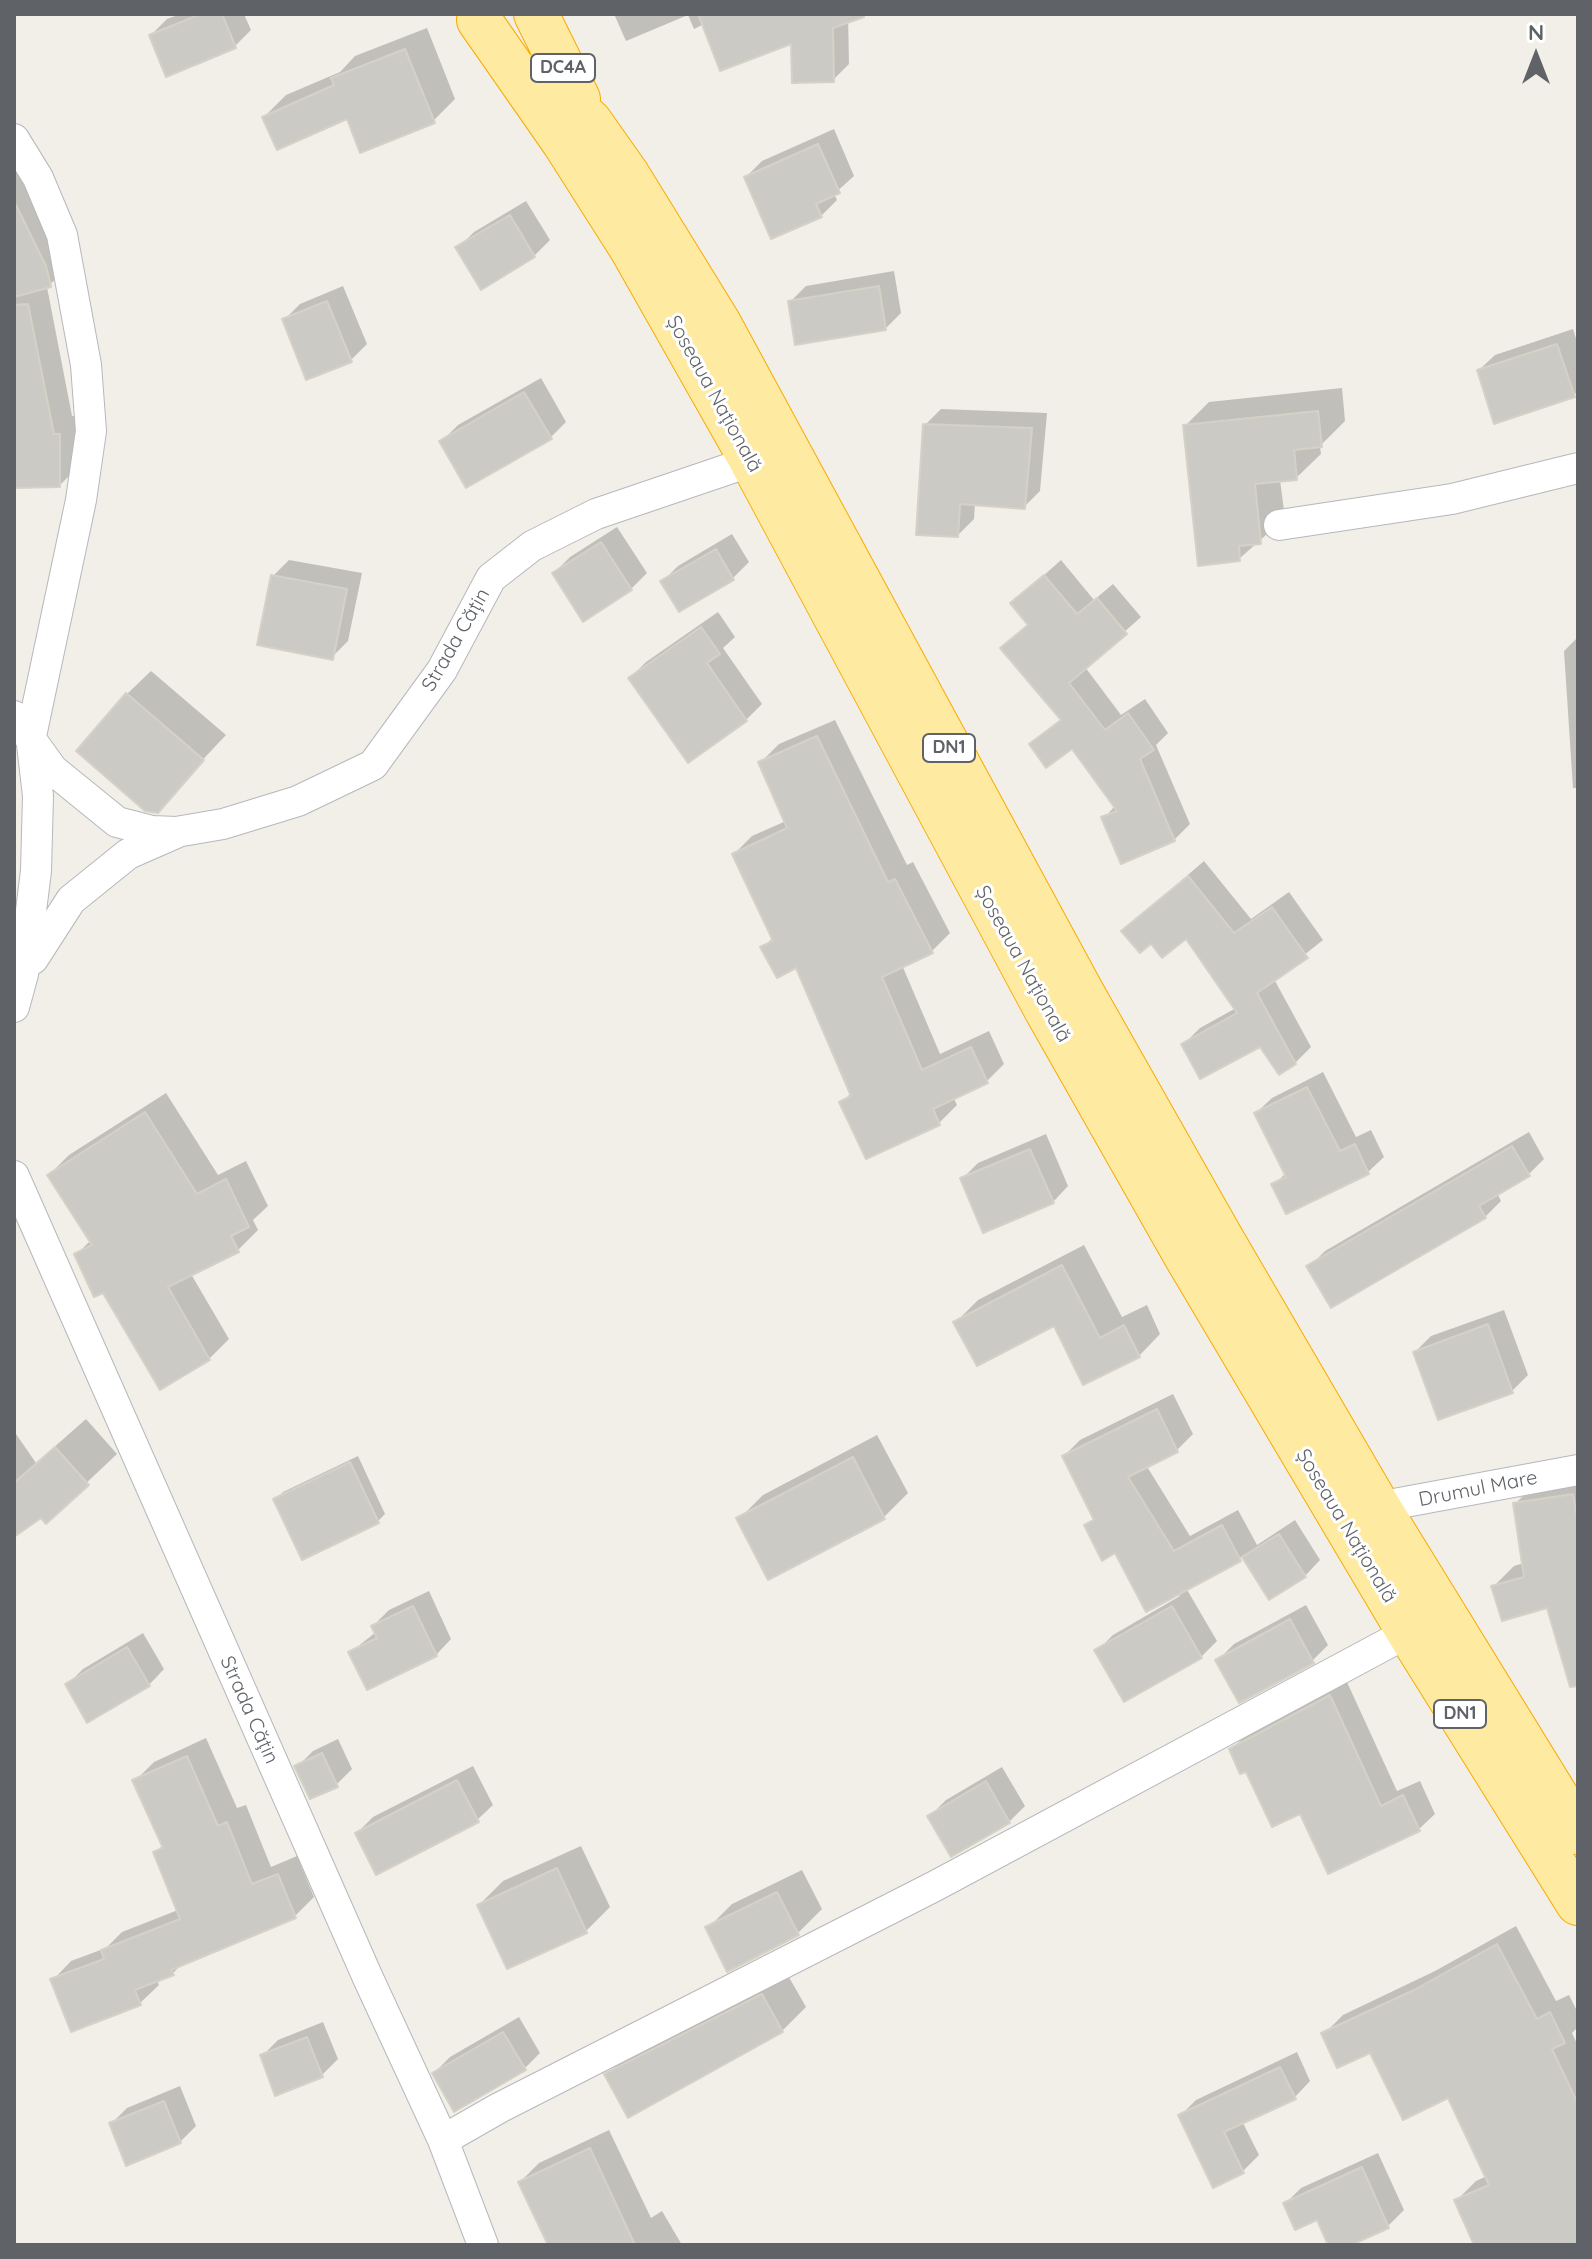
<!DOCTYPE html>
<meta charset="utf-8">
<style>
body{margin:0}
#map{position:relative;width:1592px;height:2259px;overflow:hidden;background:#f1efe8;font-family:Quicksand,sans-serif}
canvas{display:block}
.frame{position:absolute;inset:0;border:16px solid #5f6368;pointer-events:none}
.north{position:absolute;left:1496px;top:16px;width:80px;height:80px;-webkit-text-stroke:6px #fff;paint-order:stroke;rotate:0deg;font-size:22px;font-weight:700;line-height:32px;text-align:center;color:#5f6368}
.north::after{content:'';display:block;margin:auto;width:28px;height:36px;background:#5f6368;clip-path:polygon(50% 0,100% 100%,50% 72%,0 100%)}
</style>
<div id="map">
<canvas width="1592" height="2259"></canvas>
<div class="frame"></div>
<div class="north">N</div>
</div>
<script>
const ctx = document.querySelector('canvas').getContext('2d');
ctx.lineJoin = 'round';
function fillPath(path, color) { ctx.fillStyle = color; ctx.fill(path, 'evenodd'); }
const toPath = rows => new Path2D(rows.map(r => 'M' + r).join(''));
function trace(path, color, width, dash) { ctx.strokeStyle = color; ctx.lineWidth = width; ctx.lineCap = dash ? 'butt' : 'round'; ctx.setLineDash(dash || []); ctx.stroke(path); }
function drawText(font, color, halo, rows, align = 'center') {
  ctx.font = font + ' Quicksand,sans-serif'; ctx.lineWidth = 6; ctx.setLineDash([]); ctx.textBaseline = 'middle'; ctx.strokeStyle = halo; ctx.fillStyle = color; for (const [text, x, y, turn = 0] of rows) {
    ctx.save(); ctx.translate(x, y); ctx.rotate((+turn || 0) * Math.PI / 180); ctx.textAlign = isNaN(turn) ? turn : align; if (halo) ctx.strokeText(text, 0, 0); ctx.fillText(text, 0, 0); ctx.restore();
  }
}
fillPath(toPath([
 [181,14,244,14,251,30,235,46,151,35,167,19],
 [614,14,848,14,849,64,833,80,793,41,704,24,694,29,688,15,626,41],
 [427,28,455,99,433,121,348,116,264,117,286,95,340,72,355,56],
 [834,129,854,176,834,194,837,200,821,216,746,177,762,161],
 [14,153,69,267,47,287,72,416,77,416,78,467,60,485,14,486],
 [526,201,550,240,534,256,458,248,474,232],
 [894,271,901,313,885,329,790,302,806,286],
 [343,286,367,344,351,360,284,320,300,304],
 [1573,329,1578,345,1578,391,1573,396,1479,370,1495,355],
 [541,378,566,422,550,438,442,441,458,425],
 [1342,388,1345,421,1320,446,1321,454,1296,478,1280,480,1285,518,1239,559,1185,426,1209,402],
 [941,409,1047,413,1040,491,1024,507,975,503,974,519,958,535,925,425],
 [617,527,647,573,631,589,554,573,570,557],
 [732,534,749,562,733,578,663,581,678,566],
 [289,560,362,573,348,641,332,657,273,576],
 [1061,560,1094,600,1113,584,1141,617,1085,667,1121,715,1145,699,1168,733,1156,745,1190,824,1174,840,1104,818,1115,806,1073,746,1031,745,1062,718,1003,648,1030,623,1013,603],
 [718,612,735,637,723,648,762,704,746,720,630,678,646,662],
 [1578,637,1578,788,1573,788,1564,651],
 [151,671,226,735,178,786,127,694],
 [835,720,907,865,913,862,950,933,932,951,902,965,940,1054,989,1031,1004,1064,986,1082,953,1097,957,1105,939,1123,842,1102,852,1092,797,966,762,948,774,937,734,854,752,836,786,821,761,762,779,744],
 [1204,861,1251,919,1289,892,1323,940,1274,979,1311,1047,1295,1063,1260,1044,1184,1044,1200,1028,1236,1008,1186,936,1151,942,1123,931],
 [1323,1072,1356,1137,1371,1130,1384,1157,1368,1172,1274,1185,1286,1173,1256,1113,1272,1098],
 [166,1093,218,1175,246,1161,268,1206,253,1220,258,1230,238,1250,191,1274,229,1339,209,1359,103,1290,76,1255,91,1240,49,1175,69,1155],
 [1529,1132,1544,1159,1528,1175,1497,1193,1501,1201,1485,1217,1309,1267,1325,1251],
 [1046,1134,1068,1186,1053,1202,962,1179,978,1163],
 [1084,1245,1122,1317,1147,1305,1160,1334,1139,1356,1055,1323,956,1322,978,1300],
 [1504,1310,1528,1375,1512,1391,1415,1352,1431,1336],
 [1173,1394,1193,1434,1177,1450,1146,1465,1190,1536,1238,1510,1257,1545,1295,1520,1320,1560,1305,1576,1270,1597,1243,1556,1186,1588,1217,1641,1201,1657,1097,1651,1113,1635,1180,1596,1086,1526,1095,1517,1064,1456,1080,1440],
 [86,1419,117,1454,46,1521,41,1516,14,1534,14,1431,36,1463],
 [877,1435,908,1493,884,1517,769,1577,739,1519,763,1495],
 [358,1456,385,1514,378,1521,276,1499,283,1492],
 [1578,1477,1578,1678,1549,1606,1494,1586,1514,1566,1524,1563,1515,1504,1536,1483],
 [429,1591,451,1639,436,1655,351,1652,376,1632,373,1626,389,1610],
 [1306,1605,1328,1645,1312,1661,1218,1660,1234,1644],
 [143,1633,164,1669,149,1685,67,1685,83,1669],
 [1346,1680,1397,1791,1420,1781,1435,1814,1419,1829,1301,1811,1247,1769,1231,1750,1247,1734],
 [206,1738,237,1808,246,1805,271,1867,297,1856,314,1897,295,1916,183,1963,172,1974,157,1980,159,1985,140,2003,53,1980,71,1961,106,1948,122,1932,178,1910,155,1853,164,1844,135,1781,154,1762],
 [338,1739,352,1769,336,1785,297,1767,313,1751],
 [473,1766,493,1805,477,1820,357,1833,373,1817],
 [1002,1767,1025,1806,1009,1822,930,1816,946,1800],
 [581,1846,610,1907,586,1931,479,1905,503,1881],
 [802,1870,822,1909,798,1933,708,1928,732,1904],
 [1516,1926,1556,2001,1569,1995,1578,2013,1578,2027,1572,2033,1578,2046,1578,2245,1502,2245,1457,2200,1476,2181,1487,2176,1449,2096,1371,2050,1324,2034,1343,2015,1435,1971],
 [786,1972,806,2007,782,2031,607,2075,631,2051],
 [519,2017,540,2053,524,2069,434,2073,450,2057],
 [323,2022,338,2059,322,2075,262,2056,278,2040],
 [1297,2052,1310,2081,1295,2097,1242,2121,1259,2155,1243,2171,1180,2116,1196,2100],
 [180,2086,196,2126,180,2142,111,2124,127,2108],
 [609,2130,651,2218,662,2211,682,2245,550,2245,520,2182,539,2163],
 [1378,2153,1404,2210,1388,2226,1346,2245,1330,2245,1318,2217,1285,2204,1301,2188]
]), '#0003');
const building = toPath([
 [201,14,222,14,236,48,166,77,149,35,201,14],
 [698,14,863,14,864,17,833,28,834,82,792,83,791,44,720,71,698,14],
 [405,49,435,123,360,153,347,119,277,150,262,117,334,85,331,78,405,49],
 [818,144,840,193,816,204,822,217,771,239,744,177,818,144],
 [14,201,46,266,51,287,14,297,14,201],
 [510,215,535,257,481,290,455,247,510,215],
 [879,286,886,330,795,345,788,301,879,286],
 [327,301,352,362,306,380,282,319,327,301],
 [28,304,54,434,60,434,60,487,14,488,14,305,28,304],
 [1557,344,1575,397,1494,424,1477,370,1557,344],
 [524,392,552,439,466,488,439,441,524,392],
 [1318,411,1322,447,1294,450,1297,480,1255,484,1261,544,1239,546,1240,561,1198,566,1183,425,1318,411],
 [923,424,1032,428,1025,509,960,504,958,537,916,535,923,424],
 [601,542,632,590,583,622,552,573,601,542],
 [716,549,734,580,679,612,660,581,716,549],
 [271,575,347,589,333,660,257,645,271,575],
 [1044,575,1077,614,1097,598,1127,634,1069,683,1105,730,1128,713,1154,750,1140,759,1175,841,1121,864,1101,817,1117,811,1072,749,1046,768,1029,744,1061,720,1000,648,1028,625,1010,603,1044,575],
 [701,627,720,654,707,663,747,721,688,763,628,678,701,627],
 [126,693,204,760,158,813,145,811,76,751,126,693],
 [817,736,888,882,895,879,933,953,882,977,922,1070,971,1047,988,1083,933,1109,940,1125,866,1159,839,1102,851,1096,796,968,777,978,760,947,773,941,732,854,787,828,758,762,817,736],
 [1188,876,1234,933,1272,907,1308,958,1257,993,1296,1064,1279,1075,1260,1047,1200,1079,1181,1044,1237,1013,1186,939,1162,958,1151,944,1140,953,1121,931,1188,876],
 [1307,1087,1340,1151,1355,1144,1369,1174,1286,1214,1271,1184,1286,1177,1254,1113,1307,1087],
 [145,1112,197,1194,226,1179,249,1227,231,1236,239,1252,168,1287,210,1360,160,1390,103,1293,94,1297,74,1254,92,1245,47,1175,145,1112],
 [1512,1146,1530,1176,1479,1206,1486,1218,1331,1308,1306,1266,1512,1146],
 [1030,1149,1054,1203,983,1233,960,1178,1030,1149],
 [1062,1265,1100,1338,1124,1325,1140,1357,1083,1385,1054,1326,977,1366,953,1322,1062,1265],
 [1488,1324,1513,1393,1438,1420,1413,1352,1488,1324],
 [1157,1409,1178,1452,1128,1477,1174,1551,1222,1525,1241,1561,1146,1612,1115,1553,1102,1561,1084,1525,1094,1520,1062,1456,1157,1409],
 [55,1447,89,1485,46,1524,41,1518,14,1537,14,1483,55,1447],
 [853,1457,885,1519,768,1580,736,1518,853,1457],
 [350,1462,379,1523,302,1560,273,1499,350,1462],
 [1573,1494,1578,1523,1578,1686,1570,1687,1547,1608,1502,1621,1491,1586,1524,1577,1513,1503,1573,1494],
 [1279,1534,1306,1577,1269,1600,1242,1557,1279,1534],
 [413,1606,437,1656,367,1690,348,1652,377,1638,371,1626,413,1606],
 [1172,1606,1202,1658,1124,1702,1094,1650,1172,1606],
 [1290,1619,1314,1663,1239,1703,1215,1660,1290,1619],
 [127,1647,150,1686,87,1723,65,1684,127,1647],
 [1330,1695,1381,1806,1403,1795,1420,1831,1328,1874,1300,1814,1272,1827,1246,1772,1240,1774,1229,1749,1330,1695],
 [322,1753,338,1787,310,1799,294,1766,322,1753],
 [187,1756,218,1826,227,1822,252,1884,278,1874,296,1918,171,1970,174,1975,135,1990,141,2005,71,2032,50,1979,104,1959,101,1950,180,1919,153,1852,163,1848,132,1780,187,1756],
 [457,1780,479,1822,376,1875,355,1833,457,1780],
 [986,1781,1010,1823,951,1857,927,1816,986,1781],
 [557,1868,587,1933,507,1969,477,1905,557,1868],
 [777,1892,799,1935,727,1972,705,1927,777,1892],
 [1497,1944,1537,2019,1550,2012,1565,2043,1552,2049,1578,2104,1578,2245,1474,2245,1454,2200,1489,2185,1448,2098,1403,2120,1370,2053,1337,2068,1321,2033,1414,1990,1497,1944],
 [762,1994,783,2032,628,2118,604,2074,762,1994],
 [503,2032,526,2070,454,2112,432,2073,503,2032],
 [307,2037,323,2077,275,2096,260,2055,307,2037],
 [1280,2067,1296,2099,1224,2132,1244,2173,1213,2188,1178,2115,1280,2067],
 [164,2101,181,2143,126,2166,109,2123,164,2101],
 [590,2148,635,2245,548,2245,518,2182,590,2148],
 [1362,2167,1389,2228,1351,2245,1328,2245,1317,2220,1295,2230,1283,2203,1362,2167]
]);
fillPath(building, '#cccac5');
trace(building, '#d6d1c6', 2);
const minor = toPath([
 [14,139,38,178,62,235,86,365,91,431,81,500,31,736,38,796,36,871,23,974,14,1007],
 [1279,525,1452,499,1578,468],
 [14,716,53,770,117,822,152,831,176,832,223,824,298,801,373,765,442,670,491,578,532,546,596,514,752,461],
 [33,959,71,900,128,854,176,833],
 [14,1176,368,1978,443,2140,483,2245],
 [1378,1507,1578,1470],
 [443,2140,499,2108,935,1886,1409,1632]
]);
const trunk = toPath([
 [536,14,578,99],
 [479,20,564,142,632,249,752,461,1047,1011,1186,1256,1409,1632,1578,1903],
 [540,75,590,122,628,176,718,322,1082,993,1221,1238,1378,1507,1578,1832]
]);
trace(minor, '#b5b8bc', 32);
trace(trunk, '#f9ab00', 46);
trace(minor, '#fff', 30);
trace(trunk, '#feeaa1', 44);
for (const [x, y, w] of [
 [563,68,64],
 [949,748,52],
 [1460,1714,52]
]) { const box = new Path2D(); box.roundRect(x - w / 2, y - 14, w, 28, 6); ctx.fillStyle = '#fff'; ctx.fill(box); trace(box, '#5f6368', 2); }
drawText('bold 18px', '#5f6368', null, [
 ["DC4A",563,68],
 ["DN1",949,748],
 ["DN1",1460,1714]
]);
drawText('20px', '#5f6368', '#fff', [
 ["Șoseaua Națională",714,394,61],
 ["Strada Cățin",456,640,-60],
 ["Șoseaua Națională",1023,964,61],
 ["Drumul Mare",1478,1489,-11],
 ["Șoseaua Națională",1346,1526,59],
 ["Strada Cățin",249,1710,66]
]);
</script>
